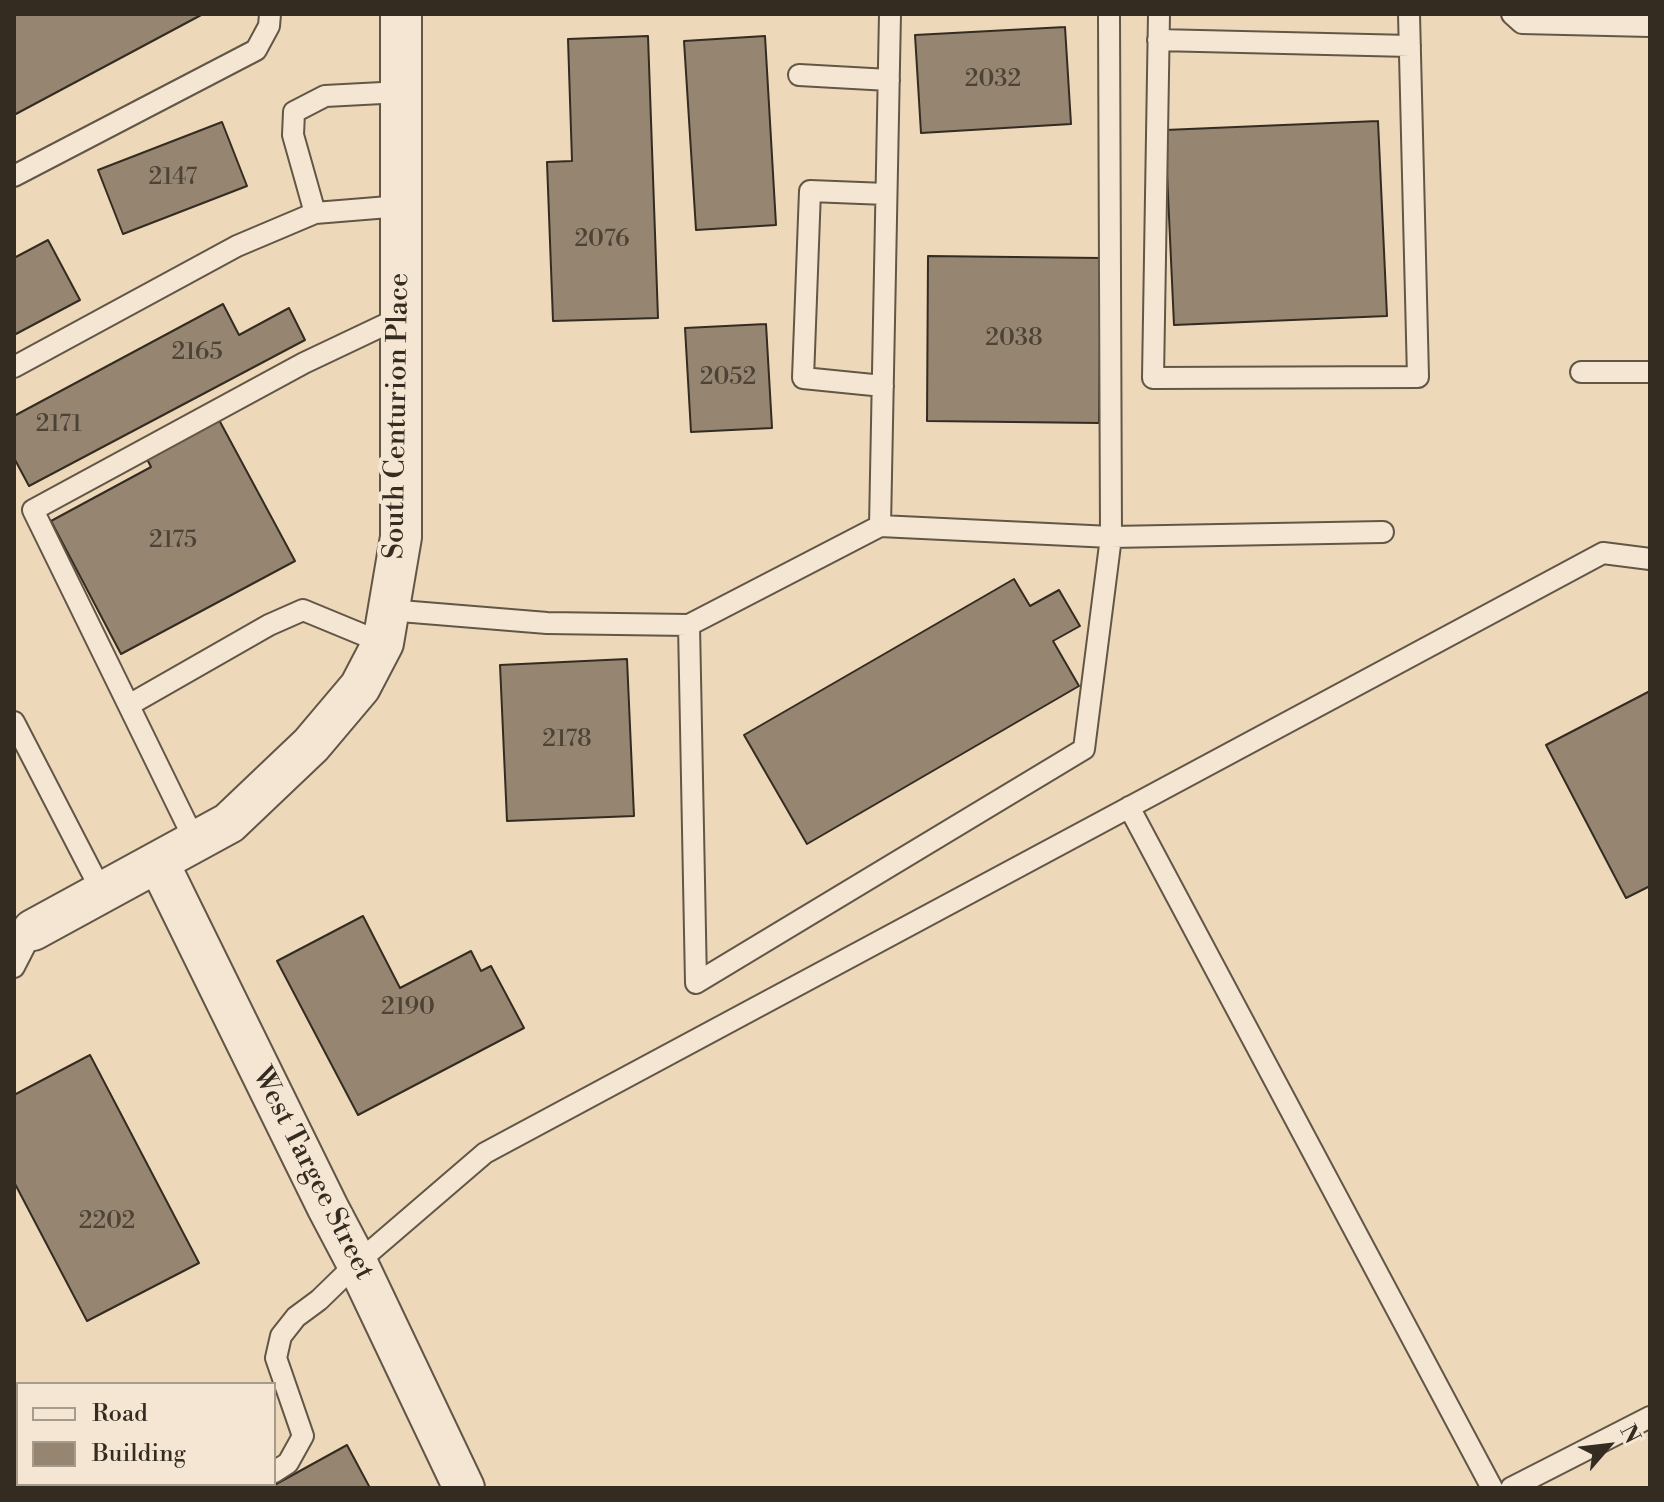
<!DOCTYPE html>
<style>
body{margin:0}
#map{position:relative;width:1664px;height:1502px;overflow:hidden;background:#eed8ba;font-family:"Libre Bodoni",serif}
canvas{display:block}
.frame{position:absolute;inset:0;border:16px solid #342b21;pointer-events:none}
.legend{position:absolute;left:16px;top:1382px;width:260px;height:104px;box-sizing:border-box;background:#f4e6d2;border:2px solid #a79b8b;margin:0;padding:10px 14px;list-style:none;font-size:24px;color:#342b21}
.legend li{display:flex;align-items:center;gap:16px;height:40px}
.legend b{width:40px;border:2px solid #a79b8b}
.north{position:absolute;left:1568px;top:1406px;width:80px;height:80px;-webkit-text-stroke:6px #f4e6d2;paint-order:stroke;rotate:62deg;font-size:22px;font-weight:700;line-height:32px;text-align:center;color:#342b21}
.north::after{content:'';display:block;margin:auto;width:28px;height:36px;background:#342b21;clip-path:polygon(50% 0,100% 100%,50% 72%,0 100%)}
</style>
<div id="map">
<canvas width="1664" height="1502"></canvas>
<div class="frame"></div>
<ul class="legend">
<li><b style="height:10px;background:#f4e6d2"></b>Road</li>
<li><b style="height:22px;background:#958571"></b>Building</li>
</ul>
<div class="north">N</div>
</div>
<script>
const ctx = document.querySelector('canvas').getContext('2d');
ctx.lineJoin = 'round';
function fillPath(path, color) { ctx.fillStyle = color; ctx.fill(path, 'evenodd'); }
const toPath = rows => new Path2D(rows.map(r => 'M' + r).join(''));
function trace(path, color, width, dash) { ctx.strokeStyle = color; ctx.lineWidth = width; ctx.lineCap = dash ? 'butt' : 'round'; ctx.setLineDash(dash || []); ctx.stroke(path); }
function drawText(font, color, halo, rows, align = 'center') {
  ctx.font = font + ' "Libre Bodoni",serif'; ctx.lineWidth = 8; ctx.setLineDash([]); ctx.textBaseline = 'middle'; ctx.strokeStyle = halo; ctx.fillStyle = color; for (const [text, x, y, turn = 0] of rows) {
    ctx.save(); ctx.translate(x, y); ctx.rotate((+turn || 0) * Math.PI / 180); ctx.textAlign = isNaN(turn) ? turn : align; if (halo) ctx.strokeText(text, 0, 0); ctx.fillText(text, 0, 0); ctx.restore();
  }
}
const building = toPath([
 [14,14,203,14,14,115,14,14],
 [1065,27,1071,124,921,133,915,35,1065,27],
 [648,36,658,318,553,321,547,162,572,161,568,39,648,36],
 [765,36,776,225,696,230,684,41,765,36],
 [1378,121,1387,316,1174,325,1165,130,1378,121],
 [222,122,247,186,123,234,98,170,222,122],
 [48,240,80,300,14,335,14,258,48,240],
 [928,256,1101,258,1099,423,927,421,928,256],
 [223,304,239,335,289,308,305,340,29,486,14,458,14,416,223,304],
 [766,324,772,428,691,432,685,328,766,324],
 [218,418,295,561,121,654,51,521,151,467,146,457,218,418],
 [1014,579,1030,606,1059,590,1080,626,1053,641,1079,686,807,844,744,735,1014,579],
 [627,659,634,816,507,821,500,665,627,659],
 [1650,691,1650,886,1626,898,1546,745,1650,691],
 [363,916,400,988,471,951,481,971,491,966,524,1028,358,1115,277,961,363,916],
 [90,1055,199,1263,87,1321,14,1182,14,1095,90,1055],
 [347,1445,370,1488,269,1488,347,1445]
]);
fillPath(building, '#958571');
trace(building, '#342b21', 2);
const service = toPath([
 [1159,14,1153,378,1418,377,1409,14],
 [1512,14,1522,23,1650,26],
 [1158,40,1410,46],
 [799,75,889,80],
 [14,176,256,50,269,26,270,14],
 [315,213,293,135,294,112,325,96,401,92],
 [14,367,237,246,315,213,401,206],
 [1581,372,1650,372],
 [883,386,803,378,810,191,886,194],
 [880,526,890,14],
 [388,610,547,623,689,625,880,526,1111,537,1383,532],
 [689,625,696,983,1084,749,1111,537,1109,14],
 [129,705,269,625,303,610,383,643],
 [14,722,102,892],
 [1129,807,1492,1488],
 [195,841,33,510,304,363,401,317],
 [14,967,33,930,26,930],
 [274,1472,288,1463,303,1436,276,1358,281,1336,296,1317,319,1300,357,1263,485,1153,1603,553,1650,559],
 [248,1488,255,1484],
 [1511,1488,1650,1417]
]);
const minor = toPath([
 [158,862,328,1208,357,1263,464,1488],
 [33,930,229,823,311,745,360,687,383,643,401,537,401,14]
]);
trace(service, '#625647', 24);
trace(minor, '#625647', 44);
trace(service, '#f4e6d2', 20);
trace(minor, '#f4e6d2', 40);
drawText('24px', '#4c4235', null, [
 ["2032",993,80],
 ["2147",173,178],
 ["2076",602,240],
 ["2038",1014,339],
 ["2165",197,353],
 ["2052",728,378],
 ["2171",59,425],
 ["2175",173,541],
 ["2178",567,740],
 ["2190",408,1008],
 ["2202",107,1222]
]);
drawText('28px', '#342b21', '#f4e6d2', [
 ["South Centurion Place",398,416,-89],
 ["West Targee Street",312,1174,63]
]);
</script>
